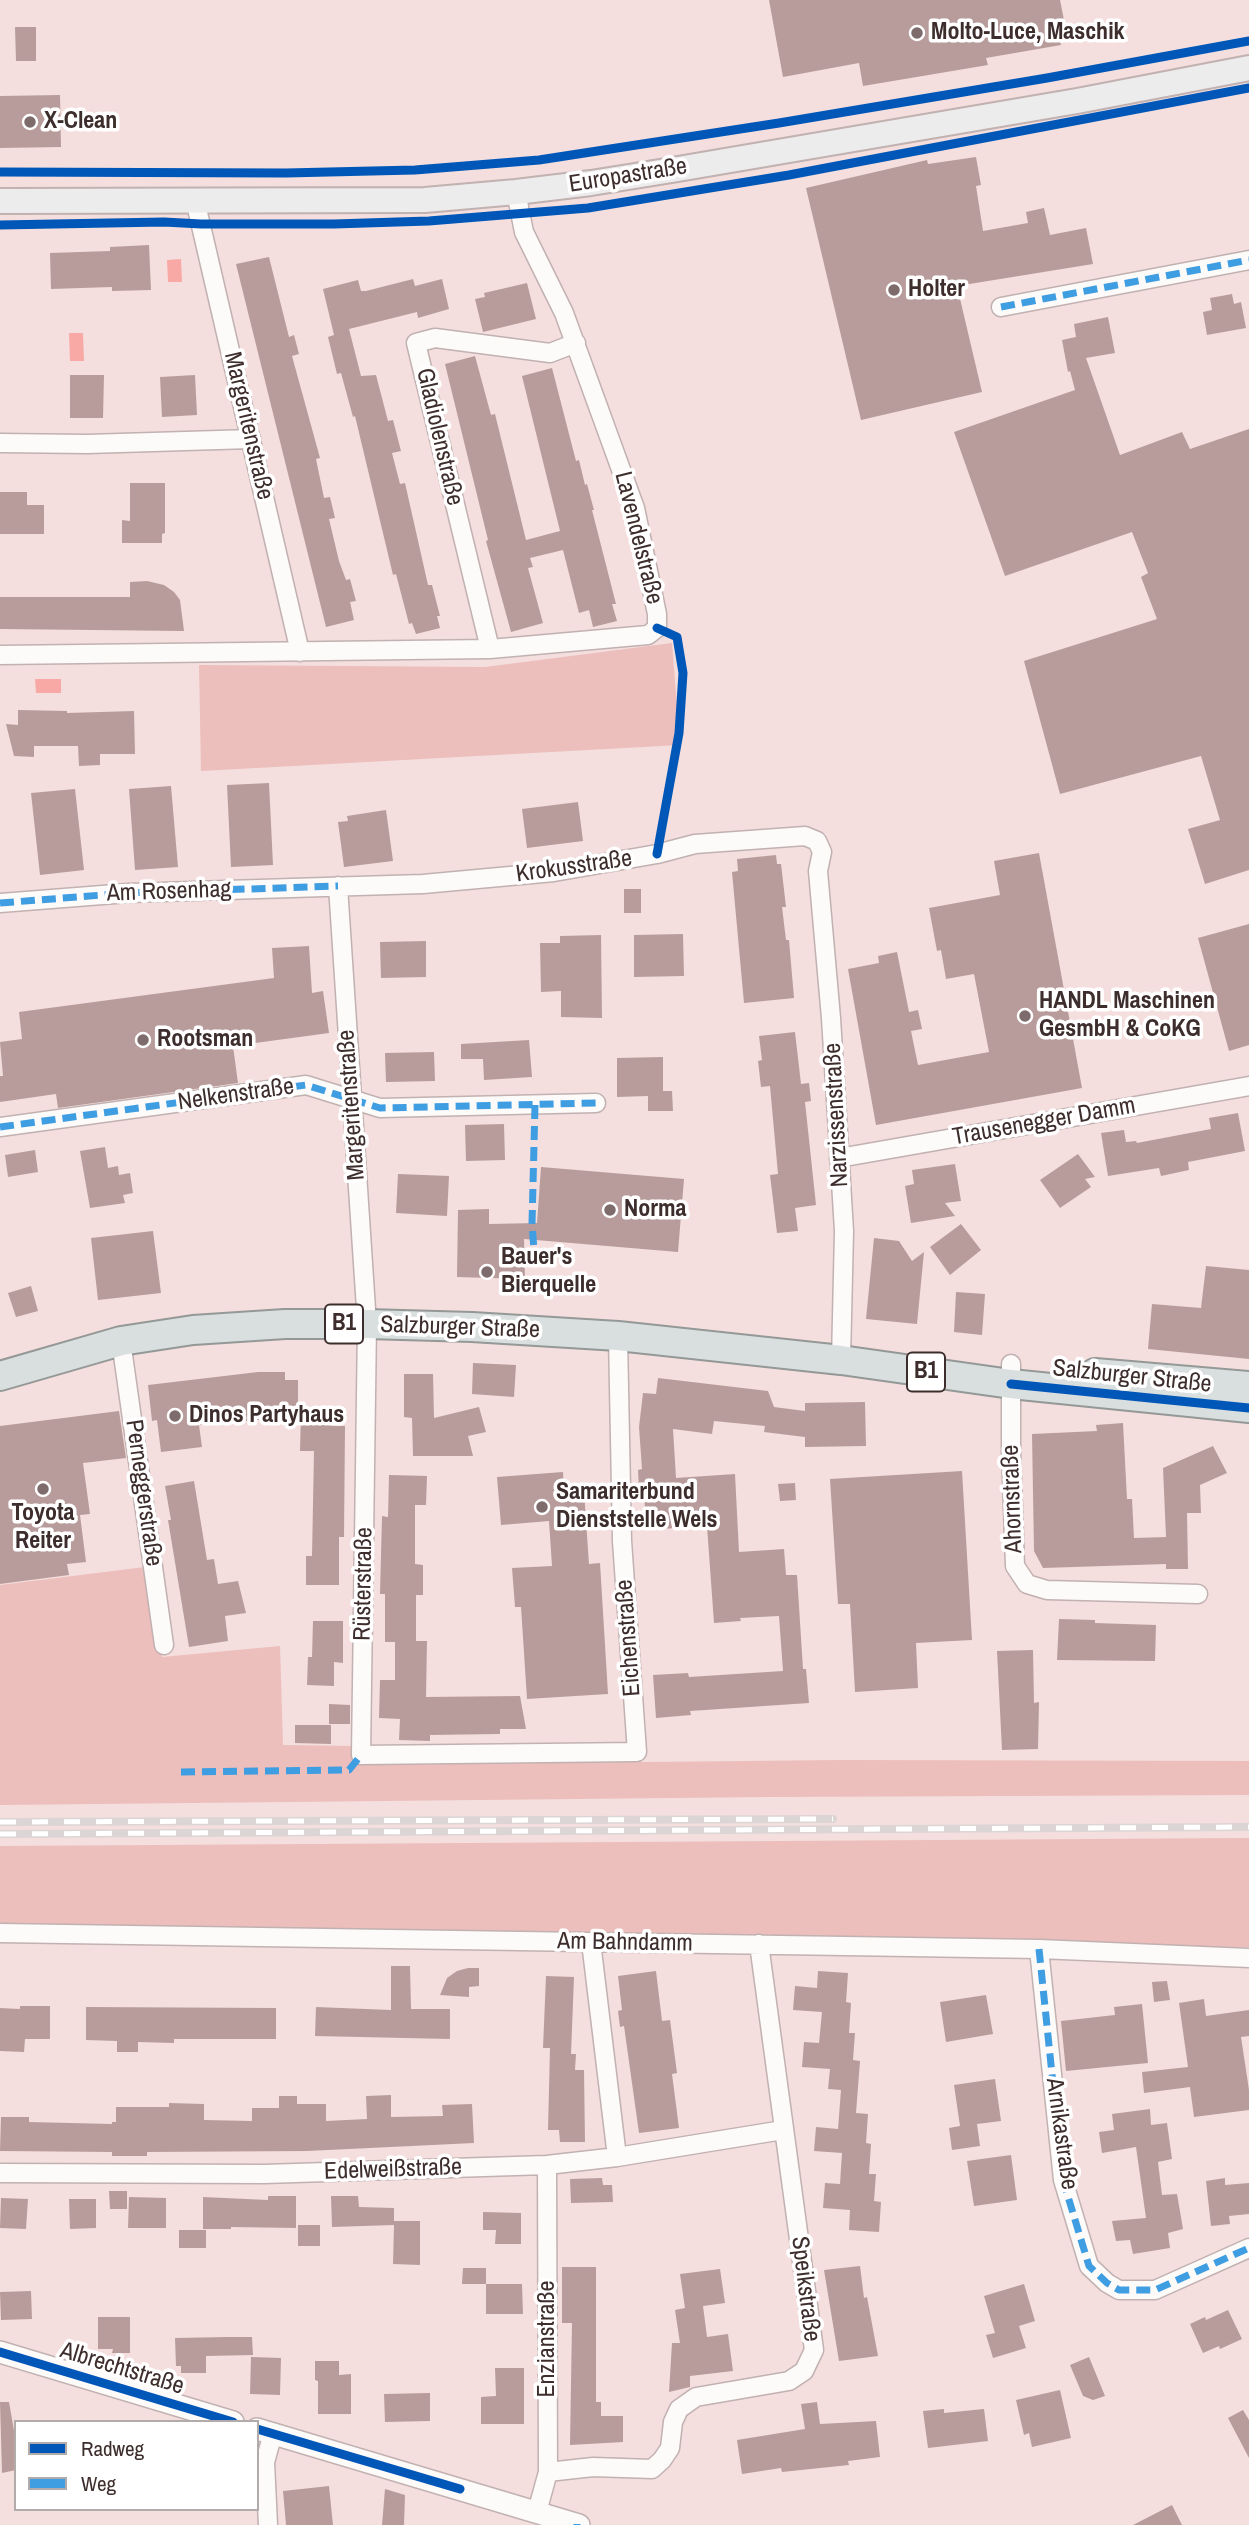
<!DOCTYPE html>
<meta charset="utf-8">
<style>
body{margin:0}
#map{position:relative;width:1249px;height:2525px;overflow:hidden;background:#f4dfde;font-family:"Archivo Narrow",sans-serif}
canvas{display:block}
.legend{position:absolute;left:14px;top:2420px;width:245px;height:91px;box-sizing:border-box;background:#fff;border:2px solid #b1abab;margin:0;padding:9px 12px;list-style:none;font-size:21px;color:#3d2e2d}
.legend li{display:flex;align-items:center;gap:14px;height:35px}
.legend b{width:35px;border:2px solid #b1abab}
</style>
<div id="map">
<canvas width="1249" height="2525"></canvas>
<ul class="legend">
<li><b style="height:9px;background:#0057b8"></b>Radweg</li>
<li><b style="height:9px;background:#3f9de1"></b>Weg</li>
</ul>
</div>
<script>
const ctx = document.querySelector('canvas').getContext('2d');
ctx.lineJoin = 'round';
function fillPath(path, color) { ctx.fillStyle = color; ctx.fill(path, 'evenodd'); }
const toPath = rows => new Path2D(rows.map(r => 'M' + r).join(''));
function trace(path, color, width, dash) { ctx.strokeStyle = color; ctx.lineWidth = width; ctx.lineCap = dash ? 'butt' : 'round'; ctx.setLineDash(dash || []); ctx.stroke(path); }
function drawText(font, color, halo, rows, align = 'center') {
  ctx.font = font + ' "Archivo Narrow",sans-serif'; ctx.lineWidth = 7; ctx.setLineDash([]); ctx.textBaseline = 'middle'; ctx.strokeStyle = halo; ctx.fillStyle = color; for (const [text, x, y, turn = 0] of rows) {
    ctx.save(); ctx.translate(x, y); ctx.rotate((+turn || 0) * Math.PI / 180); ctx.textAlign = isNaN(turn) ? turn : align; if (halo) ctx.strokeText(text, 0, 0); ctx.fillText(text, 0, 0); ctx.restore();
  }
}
fillPath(toPath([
 [672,643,680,745,201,771,199,665,485,667],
 [153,1566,162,1657,280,1646,283,1745,354,1746,354,1765,842,1760,1249,1761,1249,1795,768,1797,0,1805,0,1585],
 [1249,1838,1249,1947,1078,1946,0,1927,0,1846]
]), '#ecbebc');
fillPath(toPath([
 [181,259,182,282,168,282,167,260],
 [69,333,83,333,84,361,70,361],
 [35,679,61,679,61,693,36,693]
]), '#f8a9a6');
fillPath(toPath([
 [769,0,1060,0,1064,20,1057,21,1061,45,986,58,988,65,863,86,859,63,783,77],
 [15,27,36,27,36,61,16,61],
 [60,95,61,147,0,148,0,96],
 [976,157,981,185,976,186,983,231,1028,223,1026,212,1044,208,1050,235,1086,228,1093,264,957,286,982,392,861,420,806,188,927,160,928,164],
 [149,245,151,290,112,291,112,287,51,289,50,253,110,251,110,247],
 [269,257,289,337,294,335,299,354,292,356,320,458,316,459,324,498,330,497,335,518,329,519,339,561,346,580,350,579,356,601,350,602,354,620,326,627,236,264],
 [413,279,415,286,442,279,449,309,418,318,417,312,349,329,361,376,376,375,388,421,393,420,401,451,392,453,400,484,405,483,428,585,432,585,440,616,437,616,440,628,416,634,412,623,409,624,396,574,393,575,355,416,353,417,341,373,337,374,328,337,334,335,323,289,358,280,361,291,366,291],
 [527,283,536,319,483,332,475,299,485,297,484,293],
 [1232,294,1234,304,1241,302,1246,328,1207,335,1203,312,1212,310,1210,298],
 [1108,317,1115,353,1086,358,1120,455,1182,432,1190,449,1249,429,1249,870,1205,884,1188,829,1220,820,1201,756,1060,794,1024,661,1157,619,1141,577,1148,573,1132,532,1005,576,954,432,1075,390,1070,371,1068,372,1062,340,1076,337,1074,324],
 [475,356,491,415,495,414,526,540,560,531,522,376,552,368,576,461,579,460,585,485,587,484,594,510,592,510,616,604,612,604,617,621,593,627,589,610,579,613,563,550,530,558,533,567,528,568,543,623,511,632,486,541,488,540,445,364],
 [70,375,104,375,103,418,70,418],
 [195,375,197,415,162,417,160,377],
 [130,483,165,483,165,533,162,534,162,543,122,543,122,520,130,521],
 [0,492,27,492,27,505,44,505,44,534,0,534],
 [147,581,164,585,174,592,180,600,184,631,0,629,0,597,130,597,130,582],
 [18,710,67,711,67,713,134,711,135,754,100,754,100,765,79,766,78,746,34,746,34,757,14,756,6,724,18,725],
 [269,783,273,865,231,867,227,785],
 [171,786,178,867,135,870,129,789],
 [75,789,84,870,40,875,31,793],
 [578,802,583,841,527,848,522,809],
 [386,810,393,861,344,867,338,822,348,821,347,816],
 [1039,853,1082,1088,876,1125,848,969,879,963,878,956,897,952,909,1012,918,1010,922,1029,911,1031,918,1065,989,1052,974,974,946,979,941,950,937,951,929,908,1000,895,994,861],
 [776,855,777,864,781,864,786,907,782,907,786,940,789,940,794,998,744,1003,732,872,738,871,737,859],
 [624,889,641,889,641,913,624,913],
 [1249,924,1249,1045,1229,1051,1198,938],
 [683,934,684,976,634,977,634,935],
 [601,935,602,1018,561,1017,561,991,541,992,540,943,560,943,560,936],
 [426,941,426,977,381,978,380,942],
 [309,946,312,993,323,991,329,1033,233,1046,238,1083,58,1108,56,1094,0,1102,0,1076,3,1076,0,1042,22,1039,19,1012,274,978,272,948],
 [795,1032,801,1084,809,1083,811,1101,805,1102,816,1205,795,1208,798,1231,777,1233,770,1175,778,1174,770,1086,761,1087,758,1061,762,1060,759,1036],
 [529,1040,532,1077,484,1080,483,1059,461,1059,461,1044],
 [434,1052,435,1081,386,1082,385,1053],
 [663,1057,663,1091,672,1091,673,1111,648,1111,648,1096,617,1097,617,1058],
 [1238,1113,1245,1151,1188,1162,1189,1170,1161,1176,1159,1168,1108,1176,1101,1133,1124,1130,1126,1142,1136,1141,1137,1143,1211,1129,1209,1118],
 [504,1124,505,1160,466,1161,465,1125],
 [105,1147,108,1168,118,1166,119,1175,130,1173,133,1193,123,1195,125,1203,90,1208,80,1151],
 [35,1150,38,1172,8,1177,5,1155],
 [1078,1154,1095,1177,1085,1179,1091,1187,1060,1208,1040,1180],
 [955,1164,961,1201,945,1203,955,1216,911,1223,905,1186,914,1184,912,1170],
 [541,1167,684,1179,678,1252,524,1239,525,1279,457,1277,458,1210,489,1209,489,1224,537,1223],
 [398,1174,449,1176,447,1216,396,1213],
 [961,1224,981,1250,950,1275,930,1247],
 [153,1231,161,1293,98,1300,91,1238],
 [874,1238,899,1241,912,1261,924,1252,917,1324,866,1319],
 [1206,1266,1249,1270,1249,1359,1148,1349,1152,1304,1201,1308],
 [31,1286,38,1311,16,1317,8,1293],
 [956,1292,985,1294,982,1335,954,1332],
 [473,1363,516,1365,514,1397,472,1394],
 [258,1372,285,1372,285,1380,298,1380,298,1411,269,1411,269,1419,199,1425,202,1447,161,1452,157,1420,152,1421,148,1385],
 [404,1374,433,1374,434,1418,479,1407,486,1432,468,1436,473,1456,413,1456,412,1418,404,1417],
 [658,1378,768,1391,774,1407,805,1411,805,1403,865,1402,866,1446,805,1447,805,1437,764,1432,765,1426,714,1421,712,1434,673,1429,676,1478,735,1474,739,1552,784,1549,786,1575,797,1575,803,1669,806,1669,809,1703,690,1711,691,1715,656,1718,653,1675,688,1673,689,1677,783,1671,779,1616,740,1618,741,1621,714,1623,707,1526,646,1530,644,1490,639,1490,638,1470,642,1469,639,1427,643,1393,656,1394],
 [119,1411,126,1458,83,1463,90,1514,80,1515,86,1562,67,1564,69,1575,0,1584,0,1426],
 [301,1412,332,1413,332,1426,345,1426,344,1537,339,1537,339,1585,306,1585,306,1556,312,1556,314,1451,300,1451],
 [1123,1423,1127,1499,1132,1499,1134,1538,1166,1537,1163,1468,1213,1446,1227,1473,1200,1485,1201,1513,1187,1513,1188,1569,1166,1569,1166,1564,1043,1568,1034,1551,1032,1434,1097,1431,1096,1425],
 [962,1471,972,1640,916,1643,918,1688,855,1692,850,1604,838,1604,830,1479],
 [563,1472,564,1493,584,1492,589,1564,600,1563,608,1694,527,1699,521,1607,515,1607,512,1568,552,1566,549,1521,501,1525,497,1477],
 [389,1475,427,1476,426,1505,415,1505,415,1564,423,1565,423,1595,416,1595,416,1641,427,1641,426,1697,520,1696,526,1729,500,1729,500,1734,430,1735,430,1741,399,1740,400,1719,379,1718,380,1680,395,1680,395,1642,385,1642,385,1594,380,1594,382,1516,388,1517],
 [194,1481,207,1560,214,1559,218,1584,238,1581,246,1613,225,1616,228,1641,189,1647,168,1520,171,1520,165,1486],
 [795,1483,796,1500,780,1501,778,1484],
 [1059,1619,1095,1620,1095,1623,1156,1625,1155,1661,1057,1660],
 [313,1621,343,1621,343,1663,334,1662,334,1686,307,1685,308,1657,312,1657],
 [1033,1650,1034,1703,1039,1702,1038,1749,1002,1750,997,1651],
 [329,1704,350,1705,350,1724,329,1724],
 [295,1725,331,1725,331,1744,295,1743],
 [391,1966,410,1966,411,2009,450,2009,450,2039,315,2036,316,2007,391,2010],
 [468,1968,479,1968,479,1986,469,1987,469,1997,440,1995,447,1978,457,1971],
 [656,1971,662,2021,670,2020,677,2073,672,2074,679,2128,639,2133,624,2026,620,2027,618,2011,622,2010,618,1976],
 [818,1971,848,1973,846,2002,851,2003,849,2033,855,2033,853,2060,860,2061,856,2113,868,2114,866,2143,871,2144,869,2174,876,2174,874,2201,881,2202,879,2232,849,2230,850,2210,823,2208,825,2183,840,2184,842,2153,814,2151,816,2127,838,2129,841,2090,828,2089,830,2069,802,2067,804,2042,819,2043,822,2012,793,2010,795,1986,817,1988],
 [546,1976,574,1977,571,2054,576,2054,575,2070,584,2070,585,2142,560,2142,559,2130,548,2130,550,2048,543,2048],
 [1167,1981,1170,2000,1154,2002,1152,1982],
 [986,1995,993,2034,946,2042,940,2002],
 [1204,1999,1206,2016,1249,2010,1249,2036,1241,2037,1249,2090,1249,2110,1194,2117,1190,2087,1144,2093,1142,2072,1188,2067,1179,2003],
 [1142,2004,1148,2063,1066,2071,1061,2021,1115,2015,1114,2007],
 [20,2006,50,2006,50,2039,25,2039,24,2052,0,2051,0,2008,20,2009],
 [86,2007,276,2008,276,2039,174,2039,174,2043,138,2042,138,2052,117,2052,117,2041,86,2040],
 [995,2079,1001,2121,977,2124,980,2146,952,2150,949,2128,960,2126,954,2085],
 [391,2095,391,2117,443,2116,442,2105,472,2104,474,2143,307,2151,147,2152,147,2156,112,2156,112,2152,0,2151,1,2117,29,2117,29,2122,112,2124,112,2122,116,2122,116,2107,169,2107,169,2103,204,2104,204,2120,252,2121,252,2108,279,2108,279,2096,297,2096,297,2104,326,2104,326,2121,367,2119,366,2096],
 [1150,2109,1151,2125,1167,2123,1172,2159,1158,2162,1162,2195,1177,2194,1183,2229,1168,2233,1170,2248,1133,2254,1130,2240,1116,2241,1112,2221,1146,2218,1136,2147,1102,2153,1099,2132,1114,2130,1112,2114],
 [1011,2155,1017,2200,974,2206,967,2161],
 [602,2178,603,2185,612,2185,613,2202,571,2203,570,2179],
 [1225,2178,1225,2185,1249,2183,1249,2214,1229,2216,1230,2224,1211,2226,1206,2181],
 [109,2191,127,2191,127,2209,110,2209],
 [268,2196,296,2196,296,2228,231,2227,231,2229,203,2229,203,2197,268,2200],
 [331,2196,358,2196,359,2207,394,2208,394,2221,420,2221,420,2265,393,2264,394,2225,332,2227],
 [129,2197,166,2198,166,2228,128,2228],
 [1,2198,28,2199,26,2229,0,2228],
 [69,2199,96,2199,96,2228,70,2229],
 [483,2212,521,2213,521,2244,495,2244,496,2230,483,2230],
 [298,2225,320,2225,320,2246,298,2246],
 [179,2230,206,2230,206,2248,179,2248],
 [860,2266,864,2298,867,2297,878,2356,839,2361,824,2270],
 [562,2267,596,2267,596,2402,601,2402,601,2416,623,2416,623,2442,570,2445,572,2323,562,2323],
 [463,2268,486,2268,486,2284,462,2284],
 [720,2269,725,2303,703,2306,707,2337,728,2334,733,2371,690,2376,690,2387,669,2392,672,2343,680,2343,675,2310,685,2308,680,2274],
 [486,2284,522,2284,523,2314,486,2314],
 [1024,2284,1035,2321,1019,2326,1026,2348,993,2358,986,2335,995,2333,984,2296],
 [31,2291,32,2319,1,2320,0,2292],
 [1228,2310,1242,2339,1220,2349,1219,2346,1203,2353,1190,2324,1205,2317,1206,2320],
 [98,2317,130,2317,130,2353,112,2353,113,2349,98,2349],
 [228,2337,252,2337,253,2355,206,2356,206,2373,181,2373,181,2366,176,2366,175,2338],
 [251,2357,281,2358,280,2395,250,2394],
 [1089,2357,1105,2396,1093,2400,1083,2396,1070,2365],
 [315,2361,339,2361,339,2375,351,2374,351,2414,318,2414,318,2381,315,2380],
 [495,2368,524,2368,524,2424,481,2424,481,2397,496,2396],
 [1060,2390,1071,2438,1032,2447,1029,2433,1024,2435,1016,2400],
 [430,2393,430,2421,385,2422,384,2394],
 [0,2402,9,2402,16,2442,16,2470,2,2473],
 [817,2402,820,2424,876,2421,880,2457,848,2461,849,2465,782,2472,781,2468,742,2474,737,2440,805,2429,801,2404],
 [944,2409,944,2413,984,2409,988,2441,928,2448,923,2411],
 [1243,2410,1249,2420,1249,2458,1228,2418],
 [329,2486,333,2525,286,2525,283,2491],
 [385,2489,405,2495,404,2525,382,2525],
 [1172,2505,1182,2525,1133,2525]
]), '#b89c9b');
const minor = toPath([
 [195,200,300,652],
 [1001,307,1249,260],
 [0,443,87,444,251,439],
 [490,649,416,343,435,338,550,353,576,343],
 [0,655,490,649,648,635,657,628,657,614,635,508,564,313,524,232,516,192],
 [338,886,367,1324,361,1755,637,1752,622,1541,618,1336],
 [0,903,128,893,423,884,554,872,657,854,695,844,805,836,817,841,822,852,818,871,831,1018,844,1231,841,1360],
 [0,1127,306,1085,380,1108,596,1103],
 [839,1158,1249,1086],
 [121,1341,164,1645],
 [1011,1364,1011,1452,1015,1566,1027,1584,1047,1590,1198,1594],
 [0,1933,1039,1949,1249,1958],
 [591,1942,617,2157],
 [1039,1949,1063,2180,1089,2266,1107,2283,1119,2290,1155,2290,1249,2248],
 [0,2173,264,2174,547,2165,617,2157,783,2130],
 [548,2472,593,2467,652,2469,662,2460,670,2448,673,2422,679,2409,696,2397,789,2381,804,2371,814,2350,759,1944],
 [537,2512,548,2472,547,2165],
 [268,2525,265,2462,273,2433]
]);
const tertiary = toPath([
 [0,2352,233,2422],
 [257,2429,579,2525]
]);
const secondary = toPath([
 [0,201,425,200,516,192,591,183,672,170,1077,101,1249,68]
]);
const primary = toPath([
 [1095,1373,1249,1386],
 [0,1376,121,1341,193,1330,285,1324,367,1324,472,1327,618,1336,841,1360,1011,1384,1249,1408]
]);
trace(minor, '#c1b1b0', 21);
trace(tertiary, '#c1b1b0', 24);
trace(secondary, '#c1b1b0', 28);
trace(primary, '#949897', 32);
trace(minor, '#fdfafa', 18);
trace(tertiary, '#fdfafa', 21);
trace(secondary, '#ececec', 24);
trace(primary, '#d9dede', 28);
const rail = toPath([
 [0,1822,833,1819],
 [0,1834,1249,1827]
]);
trace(rail, '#dbd5d5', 8);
trace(rail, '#fff', 5, [16]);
trace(toPath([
 [1001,307,1249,260],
 [0,903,128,893,338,886],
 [535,1105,532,1224,534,1250,539,1268],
 [0,1127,306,1085,380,1108,596,1103],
 [181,1772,349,1770,361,1755],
 [1039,1949,1063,2180,1089,2266,1107,2283,1119,2290,1155,2290,1249,2248],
 [577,2525,577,2524]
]), '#3f9de1', 7, [14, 7]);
trace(toPath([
 [0,172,286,173,415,170,539,160,779,123,1047,78,1249,41],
 [0,225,164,222,201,224,334,224,429,221,588,208,789,175,1249,88],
 [657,854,679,733,683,673,677,637,657,628],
 [1011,1384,1249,1408],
 [0,2352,233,2422],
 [257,2429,460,2489]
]), '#0057b8', 9);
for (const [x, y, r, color] of [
 [917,33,7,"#7d6c6b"],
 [30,122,7,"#7d6c6b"],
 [894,290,7,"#7d6c6b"],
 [1025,1016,7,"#7d6c6b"],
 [143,1040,7,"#7d6c6b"],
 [610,1210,7,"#7d6c6b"],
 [487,1272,7,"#7d6c6b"],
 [175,1416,7,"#7d6c6b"],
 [43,1489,7,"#7d6c6b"],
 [542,1507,7,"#7d6c6b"]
]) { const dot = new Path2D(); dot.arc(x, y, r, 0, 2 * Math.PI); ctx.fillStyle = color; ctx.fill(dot); trace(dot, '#fff', 2.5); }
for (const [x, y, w] of [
 [344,1324,38],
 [926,1372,38]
]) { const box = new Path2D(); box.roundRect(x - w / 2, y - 19.5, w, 39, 5); ctx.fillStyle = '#fff'; ctx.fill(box); trace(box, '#3d2e2d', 2); }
drawText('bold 23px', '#3d2e2d', null, [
 ["B1",344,1324],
 ["B1",926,1372]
]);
drawText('bold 24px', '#3d2e2d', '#fff', [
 ["Molto-Luce, Maschik",931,33],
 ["X-Clean",44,122],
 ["Holter",908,290],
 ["HANDL Maschinen",1039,1002],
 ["GesmbH & CoKG",1039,1030],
 ["Rootsman",157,1040],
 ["Norma",624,1210],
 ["Bauer's",501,1258],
 ["Bierquelle",501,1286],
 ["Dinos Partyhaus",189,1416],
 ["Samariterbund",556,1493],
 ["Dienststelle Wels",556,1521],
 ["Toyota",43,1514,"center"],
 ["Reiter",43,1542,"center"]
], 'left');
drawText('24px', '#3d2e2d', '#fff', [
 ["Europastraße",628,176,-9],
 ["Margeritenstraße",248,426,77],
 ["Gladiolenstraße",439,437,77],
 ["Lavendelstraße",638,538,76],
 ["Krokusstraße",574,867,-8],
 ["Am Rosenhag",169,892,-2],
 ["Nelkenstraße",236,1095,-8],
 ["Margeritenstraße",352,1105,-94],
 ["Narzissenstraße",837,1115,-93],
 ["Trausenegger Damm",1044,1122,-10],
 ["Salzburger Straße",460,1328,2],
 ["Salzburger Straße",1132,1377,6],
 ["Perneggerstraße",143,1493,82],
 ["Ahornstraße",1013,1499,-92],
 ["Rüsterstraße",364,1584,-89],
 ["Eichenstraße",629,1638,-94],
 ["Am Bahndamm",625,1943,1],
 ["Arnikastraße",1061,2134,82],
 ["Edelweißstraße",393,2170,-2],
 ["Speikstraße",805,2289,83],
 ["Enzianstraße",548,2339,-90],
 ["Albrechtstraße",122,2369,17]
]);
</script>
